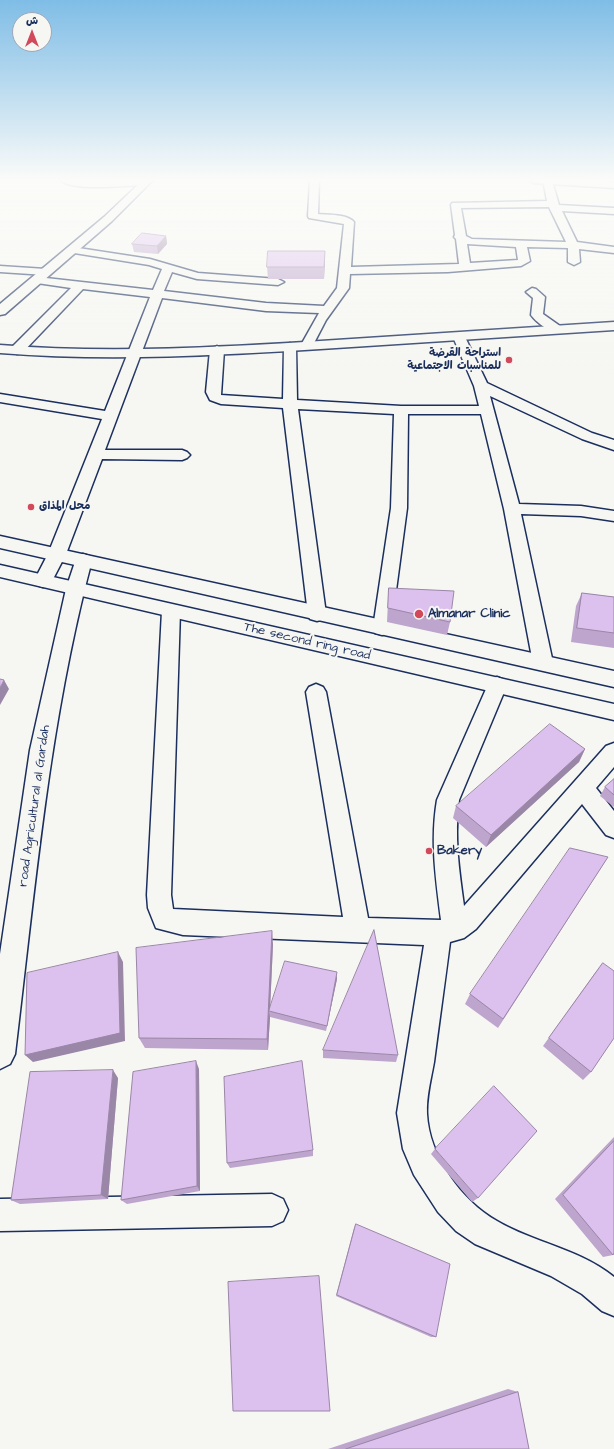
<!DOCTYPE html>
<html>
<head>
<meta charset="utf-8">
<style>
	body { margin:0 }
	#map { position:relative; width:614px; height:1449px; overflow:hidden; background:#f6f6f2; font-family:"Architects Daughter","Playpen Sans Arabic",sans-serif }
	canvas { display:block }
	.north { position:absolute; left:12px; top:12px; width:40px; height:40px; box-sizing:border-box; background:#f6f6f2; border:1px solid #9ea6b7; border-radius:50%; rotate:0deg; font-size:11px; font-weight:700; line-height:16px; text-align:center; color:#1b2f5e }
	.north::after { content:''; display:block; margin:auto; width:14px; height:18px; background:#d1495b; clip-path:polygon(50% 0,100% 100%,50% 72%,0 100%) }
</style>
</head>
<body>
<div id="map">
<canvas width="614" height="1449"></canvas>
<div class="north">ش</div>
</div>
<script>
const c = document.querySelector('canvas').getContext('2d');
c.lineJoin = 'round';
function strokePath(path, color, width, dash) { c.strokeStyle = color; c.lineWidth = width; c.lineCap = dash ? 'butt' : 'round'; c.setLineDash(dash || []); c.stroke(path); }
function fillPath(path, color) { c.fillStyle = color; c.fill(path, 'evenodd'); }
function label(font, color, halo, rows, align = 'center') {
  c.font = font + ' "Architects Daughter","Playpen Sans Arabic",sans-serif'; c.lineWidth = 4; c.setLineDash([]); c.textBaseline = 'middle'; c.strokeStyle = halo; c.fillStyle = color; for (const [text, x, y, turn = 0] of rows) {
    c.save(); c.translate(x, y); c.rotate((+turn || 0) * Math.PI / 180); c.textAlign = isNaN(turn) ? turn : align; if (halo) c.strokeText(text, 0, 0); c.fillText(text, 0, 0); c.restore();
  }
}
const street = new Path2D(`
	M61,180H148L151,182L146,185C129,185 71,192 61,180Z
	M310,180H319L318,214C329,215 347,214 354,222L351,267L459,264L456,239L454,237L455,235L451,205L452,203L547,201L543,180L552,181L559,205L614,208V214L562,211L577,242L614,247V253L579,249L580,262L574,265L568,262V248L527,247L530,261L521,266L448,272L350,274L349,288L326,320L313,345L307,349L301,345L319,313L266,311L162,298L105,450H182L187,452L190,455L187,458L182,460L102,459L66,554L52,581L49,585L43,587L37,585L34,581L48,554L102,419L0,402V394L105,411L150,297L83,289L22,353L17,354L10,350L12,347L71,288L37,283L31,280L37,277L153,290L162,269L149,265L68,252L67,250L68,248L72,247L150,259L198,273L278,279L284,282L278,285L197,279L172,272L164,291L266,303L324,306L337,288L344,224L309,218L308,216ZM549,207L566,242L472,239L466,236L461,208ZM467,244L516,247L518,260L470,263Z
	M0,266L46,269L52,272L46,275L0,272Z
	M532,288L536,289L545,297L543,314L560,326L562,329L560,332C551,334 536,322 531,315L533,298L526,292Z
	M459,333L465,337L487,383L592,433L614,440V450L582,439L490,396L519,504L581,506L614,511V521L581,516L521,514L553,663L550,668L543,670L536,668L533,663L504,509L481,414H408L407,508L391,628L389,633L382,635L375,633L373,628L391,508L394,414L298,409L326,614L324,619L317,621L310,619L308,614L283,408L221,404L210,400L206,392L210,350L217,346L224,350L221,395L283,399L284,347L290,343L296,347L297,400L401,406H479L474,386L453,337Z
	M171,605L178,606L180,611L171,895L173,909L343,917L306,692L309,687L316,684L323,687L326,692L368,918L441,920C436,880 430,841 437,800L490,680L497,677L504,680L507,685L459,800C454,836 459,870 464,906L606,746L614,743V767L596,788L614,811V838L606,835L582,804L476,929L464,938L450,942C445,982 439,1022 434,1062C431,1079 426,1097 427,1114C429,1155 461,1201 497,1221C534,1243 580,1249 614,1277V1316L602,1311L582,1294L551,1276L475,1244L456,1231L438,1212L414,1175L403,1149L397,1113L424,945L183,935L156,928L148,908L147,895L162,611L164,606Z
	M272,1194L283,1199L288,1210L283,1221L272,1226L0,1231V1199Z`);
const secondary = new Path2D(`
	M143,180H153L112,221L5,314L0,315V304L104,217Z
	M614,322V330C521,336 429,342 336,348C224,355 112,362 0,353V345C112,354 224,347 336,340C429,334 521,328 614,322Z
	M83,554L89,556L92,560C49,721 35,889 15,1054L10,1064L0,1069V954L30,750L66,589L77,556Z`);
const primary = new Path2D(`
	M529,180H577L614,182V188L534,183Z
	M0,536L614,671V687L0,548Z
	M0,565L614,704V720L0,577Z`);
const wall = new Path2D(`
	M166,236L167,244L158,254L134,252L132,244Z
	M325,251L324,279H268L267,267Z
	M389,588L450,622L447,635L387,622L388,602Z
	M582,593L614,597V648L571,642L576,606Z
	M585,749L579,762L486,847L453,818L456,806Z
	M614,779V807L600,796L605,787Z
	M608,857L498,1028L465,1004L470,994Z
	M273,944L270,1007L337,979L326,1031L270,1017L268,1050L145,1048L139,1038Z
	M603,963L591,1072L583,1080L543,1046L595,973Z
	M323,1050L398,1055L396,1062L323,1058Z
	M199,1069L200,1191L127,1204L121,1200Z
	M118,1078L108,1199L20,1204L11,1200Z
	M614,1137V1253L613,1255L603,1257L555,1199Z
	M435,1149L478,1198L472,1202L431,1154Z
	M313,1150V1156L230,1168L227,1163Z
	M356,1224L436,1337H431L336,1296L354,1228Z
	M508,1389L518,1392L529,1449H328Z`);
const shadedWall = new Path2D(`
	M166,236L167,244L158,254L157,246Z
	M325,251V263L324,279V267Z
	M4,680L9,689L0,705V688Z
	M585,749L579,762L486,847L491,835Z
	M272,931L273,944L270,1011H269L270,1017L268,1050L267,1039Z
	M118,952L123,962L125,1041L33,1062L25,1055Z
	M337,972V979L326,1031L327,1026Z
	M196,1061L199,1069L200,1191L197,1186Z
	M113,1070L118,1078L108,1199L101,1195Z`);
const building = new Path2D(`
	M142,233L166,236L157,246L132,244Z
	M268,251H325L324,267H267Z
	M389,588L454,591L450,622L388,608Z
	M582,593L614,597V633L577,628Z
	M0,679L4,680L0,688Z
	M550,724L585,749L491,835L456,806Z
	M614,779V795L605,787Z
	M570,848L608,857L503,1019L470,994Z
	M374,930L398,1055L323,1050Z
	M272,931L267,1039L139,1038L136,948Z
	M118,952L120,1033L25,1055L27,973Z
	M285,961L337,972L327,1026L269,1011Z
	M603,963L614,971V1038L591,1072L549,1038Z
	M196,1061L197,1186L121,1200L133,1072Z
	M302,1061L313,1150L227,1163L224,1077Z
	M113,1070L101,1195L11,1200L30,1072Z
	M494,1086L537,1131L478,1198L435,1149Z
	M614,1141V1253L613,1255L563,1195Z
	M356,1224L450,1264L436,1337L337,1295Z
	M319,1276L330,1411H233L228,1282Z
	M518,1392L529,1449H346Z`);
const markers = [
	[509,360,4,"#d1495b"],
	[31,507,4,"#d1495b"],
	[419,614,5,"#d1495b"],
	[429,851,4,"#d1495b"]
];
const farPoinames = [
	["استراحة القرضة",501,354],
	["للمناسبات الاجتماعية",501,367],
	["محل المذاق",39,507,"left"]
];
const poiNames = [
	["Almanar Clinic",428,614],
	["Bakery",437,851]
];
const streetNames = [
	["The second ring road",307,642,13],
	["road Agricultural al Gardah",35,806,-82]
];
strokePath(street, '#1b2f5e', 3);
strokePath(secondary, '#1b2f5e', 3);
strokePath(primary, '#1b2f5e', 3);
fillPath(street, '#f6f6f2');
fillPath(secondary, '#f6f6f2');
fillPath(primary, '#f6f6f2');
fillPath(wall, '#bda5cd');
fillPath(shadedWall, '#9a86a7');
fillPath(building, '#dcc0ee');
strokePath(building, '#9a86a7', 1);
const sky = c.createLinearGradient(0, 0, 0, 383);
sky.addColorStop(0, '#7fbde6');
sky.addColorStop(0.47, '#fbfbf9');
sky.addColorStop(1, '#fbfbf900');
c.fillStyle = sky;
c.fillRect(0, 0, 614, 383);
for (const [x, y, r, color] of markers) { const dot = new Path2D(); dot.arc(x, y, r, 0, 2 * Math.PI); c.fillStyle = color; c.fill(dot); strokePath(dot, '#f6f6f2', 1.5); }
label('bold 11px', '#1b2f5e', '#f6f6f2', farPoinames, 'right');
label('bold 13px', '#1b2f5e', '#f6f6f2', poiNames, 'left');
label('13px', '#1b2f5e', '#f6f6f2', streetNames);
</script>
</body>
</html>
